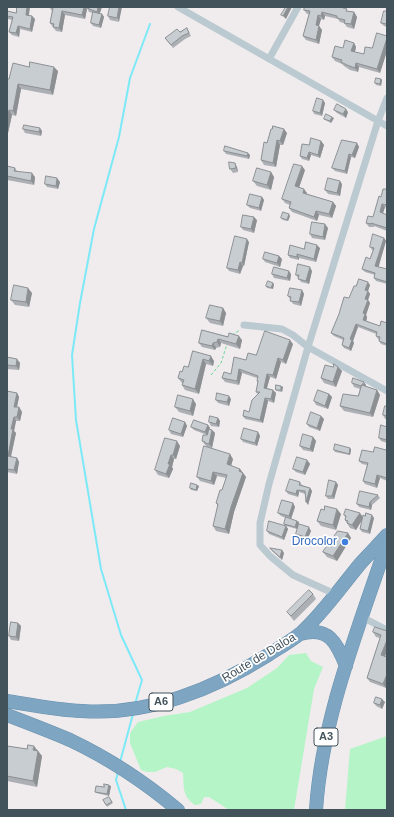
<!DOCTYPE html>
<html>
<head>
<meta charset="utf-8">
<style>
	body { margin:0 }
	#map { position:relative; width:394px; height:817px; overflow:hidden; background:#f0eced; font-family:Helvetica,sans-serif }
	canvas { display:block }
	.frame { position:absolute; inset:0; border:8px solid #43535c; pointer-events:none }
</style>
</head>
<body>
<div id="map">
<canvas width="394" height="817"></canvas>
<div class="frame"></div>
</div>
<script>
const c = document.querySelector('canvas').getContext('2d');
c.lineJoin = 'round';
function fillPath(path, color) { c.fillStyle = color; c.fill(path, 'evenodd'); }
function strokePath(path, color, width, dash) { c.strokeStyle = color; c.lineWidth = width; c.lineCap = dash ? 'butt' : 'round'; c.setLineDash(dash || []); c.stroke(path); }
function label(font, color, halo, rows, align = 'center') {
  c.font = font + ' Helvetica,sans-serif'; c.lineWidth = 3.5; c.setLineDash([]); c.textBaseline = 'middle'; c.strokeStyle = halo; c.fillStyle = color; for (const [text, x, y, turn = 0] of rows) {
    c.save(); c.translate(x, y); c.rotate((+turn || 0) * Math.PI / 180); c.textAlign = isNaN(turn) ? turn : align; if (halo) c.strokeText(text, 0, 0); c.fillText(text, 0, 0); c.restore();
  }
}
const green = new Path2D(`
	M306,653L311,661L323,667L314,689L294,810H229L209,797H204L201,804L195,805C182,796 184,787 183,773L176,769L167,767L155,772H147L141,770L130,743V733L138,722L164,716L190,712L247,688L277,668L289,655Z
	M387,736V810H345L350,749Z`);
const stream = new Path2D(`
	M135,704L142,680L121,635L101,569L76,420L72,355L80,303L94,229L119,137L130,78L150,24
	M120,762L133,714
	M118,772L116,780L126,810`);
const path = new Path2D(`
	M232,335L240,330
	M211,375L221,363L227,344`);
const street = new Path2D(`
	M178,7L387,126
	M269,59L298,7
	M244,325L282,329L293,335L308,347L387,391
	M335,594L293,575L270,556L260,545V523L269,484L308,347L378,121L387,98
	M362,617L387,630`);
const highway = new Path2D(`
	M300,634C329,626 337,643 346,666
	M7,701C32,705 57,710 82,711C147,716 214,689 268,655C279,648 291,641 301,633C323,613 341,587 360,564C369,554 378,545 387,535
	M7,715C28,723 49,731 70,740C108,758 146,783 178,810
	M316,810C322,718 358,630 387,543`);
const wall = new Path2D(`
	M30,7L29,15L32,16L35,19L32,32L20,29L19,37L12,35L9,32L12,20L8,19L7,18V11L16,13Z
	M49,7H85L87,9L85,19L65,15L62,32L56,31L50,23L52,11Z
	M102,7L100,13L102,14L104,17L101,28L93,26L91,23L93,13L89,12L87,8Z
	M110,7L119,22L110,20L108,16Z
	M304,10L349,11L354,12L357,17L354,29L347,27L344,23L340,22L338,19L325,16L324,20L321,19L319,26L322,30L319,44L306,40L303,36L309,14H307Z
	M387,11V27L384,26L381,23Z
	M187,28L191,36L185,39L173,48L165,38Z
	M387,36V51L380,73L359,67L358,72L350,70L344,66L342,64L335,61L332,57L343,48L354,43L356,47L355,52L364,54L372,48Z
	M29,67L58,71L53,95L21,89L16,116L12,115L8,133H7V79H9Z
	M381,79L382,80L381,86L376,85L375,83Z
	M323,100L325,103L322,116L314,114L313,111Z
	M334,110L348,112L346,118L337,113Z
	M334,118L331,123L325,120L324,119Z
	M23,129L42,131L41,136L25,133Z
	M287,133L283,145H280L276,167L264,165L261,160L267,143Z
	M321,141L324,145L320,158L311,155L309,161L302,159L300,156L309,145Z
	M357,143L359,147L355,158L351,157L347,174L335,171L332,168Z
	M224,151L250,155L249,159L226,154Z
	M7,166L15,168L17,171L35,177L34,185L7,180Z
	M237,167L238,172L233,173L230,169Z
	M305,170L299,188L307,193L306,194L333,202L336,206L332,218L319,215L317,221L292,212L289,208L290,205L285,203L282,199Z
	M271,172L274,177L271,190L257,186L253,181Z
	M60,182L58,189L47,187L45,184Z
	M342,184L340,196L328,194L325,190Z
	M387,186V208L385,207L383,213L387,215V231L374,226V227H369L366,223L373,217L381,197L386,189Z
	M262,197L264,200L261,211L250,208L247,205Z
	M290,216L288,221L283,220L281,218Z
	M257,220L254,233L243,230L241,227Z
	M328,228L325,240L312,238L310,234Z
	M384,238L386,241L378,267L387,269V284L376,281L374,278L375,275L365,272L362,269L370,259L373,250H372L370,247Z
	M249,242L244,266H243L240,274L229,271L227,268Z
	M320,248L316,262L299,258V260L290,258L288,255L304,249Z
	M279,256L282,259L280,267L265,262L263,259Z
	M312,271L309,284L301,282L296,275Z
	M272,274H291L290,281L274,278Z
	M274,284L273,289L267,288L266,286Z
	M370,285L368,291L370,294L368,300L370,303L366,315L367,317L366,321L380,326L387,323V346L381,344L379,341V340L378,339L376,336V334L358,327L353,341L354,343L351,351L344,348L342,345L343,340L334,336L331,333L356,286Z
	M302,290L304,294L301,306L293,304L288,296Z
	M32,293L29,307L15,305L11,300Z
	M223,308L226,313L223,326L210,323L206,318Z
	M202,330L242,340L240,349L221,343L220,347L216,348L215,350L202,347L199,343Z
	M293,344L286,364L281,362L276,379L270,377L267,388L273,390L276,393L274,403L268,401L263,423L245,419L243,416L249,412L258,394L256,392L258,383L257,381V378L242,373L239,385L225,382L222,378L231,374L246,360L256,355Z
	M193,351L214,361L213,366L206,364L199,394L185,390L182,385L183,383H182L178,378L182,372L188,367Z
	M7,357L20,363L19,370L7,369Z
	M333,367H338L342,371L336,387L324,383L321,378Z
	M352,383L366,385L365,386L377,390L380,395L373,417L344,411L340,406L358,396L360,389L354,387Z
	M281,386L283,387L282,392L277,391L276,390Z
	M7,391L17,393L19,397L17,407H19L22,412L20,421H16L14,431L16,433L11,457L17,458L19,462L17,474L7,472Z
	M329,394L332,397L328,409L316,405L314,401Z
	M231,399L229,406L218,403L216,400Z
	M196,404L193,416L179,412L175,407Z
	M387,406V419H385L383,415Z
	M321,416L324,419L320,431L309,427L307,424Z
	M218,418L220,421L219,427L211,426L209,422Z
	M185,422L187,426L183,437L171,434L169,430Z
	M208,425L210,428L209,429L212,430L215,433L212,448L207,447L202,441L207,435L194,430L191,427Z
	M387,427V443L381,441L379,438Z
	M258,432L260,436L257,446L243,442L241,439Z
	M313,437L316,441L313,452L303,450L300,446Z
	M180,446L176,459H174L172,467L173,469L169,478L158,475L155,470Z
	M387,447V481L380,478L377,488L365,484L363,481L367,465L362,464L359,461L373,452L386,450Z
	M350,448L351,450L350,455L335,452L334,450Z
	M233,459L231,466L240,469L246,477L234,512L229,534L216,531L213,526L218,506L216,503L222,490L226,478L217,476L214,485L200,481L197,477Z
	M307,460L310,464L305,475L296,472L293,469Z
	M300,482L302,485L310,488L312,491L308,505L305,494L299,492L298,497L288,494L286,491Z
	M336,482L338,485L334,499H328L326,496Z
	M197,485L199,486L197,491L191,490L190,488Z
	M378,495L380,498L372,505L371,510L359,507L357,504Z
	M293,503L295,507L291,519L299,522L297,529L286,526L288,529L284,540L269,534L267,531L285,525L284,524L286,518L281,516L278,513Z
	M360,513L363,517L374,518L370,534L362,532L360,529L362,520L356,530L350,528L345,520V517L344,515Z
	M341,514L336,530L321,526L317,521Z
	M311,531L307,540L298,537L296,534Z
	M348,533L351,538L337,561L327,557L323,552Z
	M270,548L284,553L282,560L272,551Z
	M313,594L316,599L294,621L287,612Z
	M18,623L21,626L19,641L11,640L9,636Z
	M387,631L385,657L386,688L370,682L367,678L380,638L376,637L373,632Z
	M385,702L382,709L376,706L374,703Z
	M7,746L38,751L42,756L37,787L7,781Z
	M111,786L109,796L96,793L95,792L104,787Z
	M109,797L113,803L107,807L106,805Z`);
const shadedWall = new Path2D(`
	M27,7H30L28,18L26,15Z
	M84,7H85L87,9L85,19L82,15Z
	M98,7H102L99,15L97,12Z
	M119,7H122L119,22L117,18Z
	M288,7H292L286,19L283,16Z
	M62,11L65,15L62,32L59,28Z
	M322,12L325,16L324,20L321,16Z
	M354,12L357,17L354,29L351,24Z
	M102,14L104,17L101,28L99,25Z
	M318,15L321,19L318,29L316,25Z
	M32,16L35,19L32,32L30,29Z
	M18,26L20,29L19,37L16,33Z
	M319,26L322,30L319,44L316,40Z
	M387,38V51L380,73L377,69Z
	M354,43L356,47L354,55L351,51Z
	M356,63L359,67L358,72L355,68Z
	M54,67L58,71L53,95L50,90Z
	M381,79L382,80L381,86L380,84Z
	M18,84L21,89L16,116L13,111Z
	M323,100L325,103L322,116L320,113Z
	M346,109L348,112L346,118L343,114Z
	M9,110L12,115L8,133L7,131V119Z
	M332,117L334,118L331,123L330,121Z
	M40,128L42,131L41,136L39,132Z
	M284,129L287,133L283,145L280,141Z
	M277,140L280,145L276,167L273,163Z
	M321,141L324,145L320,158L318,155Z
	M357,143L359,147L355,158L352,155Z
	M309,152L311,155L309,161L307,158Z
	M248,153L250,155L249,159L247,156Z
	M349,154L351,157L347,174L345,171Z
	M235,163L237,167L238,172L236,168Z
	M302,166L305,170L298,190L295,186Z
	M271,172L274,177L271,190L267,185Z
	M32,173L35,177L34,185L31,181Z
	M57,178L60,182L58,189L56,186Z
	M340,181L342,184L340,196L337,193Z
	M304,189L307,193L305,197L303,193Z
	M262,197L264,200L261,211L259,208Z
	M333,202L336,206L332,218L329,214Z
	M382,204L385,207L382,216L380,212Z
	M316,211L319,215L317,221L314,217Z
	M289,214L290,216L288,221L287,220Z
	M254,217L257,220L254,233L251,229Z
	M325,224L328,228L325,240L323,237Z
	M384,238L386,241L378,269L375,266Z
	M247,239L249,242L244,266L242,263Z
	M317,245L320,248L316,262L314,259Z
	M297,254L299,258V260L297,257Z
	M279,256L282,259L280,267L277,263Z
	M240,262L243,266L240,274L238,270Z
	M310,267L312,271L309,284L306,281Z
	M289,271L291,274L290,281L287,278Z
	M368,282L370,285L368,291L370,294L368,300L370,303L366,315L367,317L366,323L363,320V313L365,299V290Z
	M273,283L274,284L273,289L271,288Z
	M28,288L32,293L29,307L26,302Z
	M302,290L304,294L301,306L299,302Z
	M223,308L226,313L223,326L220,321Z
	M356,324L358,327L353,341L354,343L351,351L349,348L350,339Z
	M239,336L242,340L240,349L236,344Z
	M218,339L221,343L220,347L217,342Z
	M290,340L293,344L286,364L283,360Z
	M213,343L216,348L215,350L212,346Z
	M211,356L214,361L213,366L209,361Z
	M278,358L281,362L276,379L273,375Z
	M17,359L20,363L19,370L16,366Z
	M203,359L206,364L199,394L195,389Z
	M338,367L342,371L336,387L333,382Z
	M239,369L242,373L239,385L237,381Z
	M267,374L270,377L266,391L264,388Z
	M364,382L366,385L364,390L362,387Z
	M281,386L283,387L282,392L281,390Z
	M273,390L276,393L274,403L271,399Z
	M377,390L380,395L373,417L370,413Z
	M17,393L19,397L16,411L14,407Z
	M329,394L332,397L328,409L325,406Z
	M229,396L231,399L229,406L227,402Z
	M265,398L268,401L263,423L260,420Z
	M193,399L196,404L193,416L190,411Z
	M19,407L22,412L20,421L17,417Z
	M321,416L324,419L320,431L317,428Z
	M14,417L16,421L14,431L16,433L10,460L8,456L11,429Z
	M218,418L220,421L219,427L216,424Z
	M185,422L187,426L183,437L181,434Z
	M208,425L210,428L207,435L205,432Z
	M212,430L215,433L212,448L209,444Z
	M258,432L260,436L257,446L255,443Z
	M313,437L316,441L313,452L310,449Z
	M177,441L180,446L176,459L173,455Z
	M350,448L351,450L350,455L349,454Z
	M230,454L233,459L230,469L227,464Z
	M171,455L174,459L172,467L173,469L169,478L166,474L168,464Z
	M17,458L19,462L17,474L14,470Z
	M307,460L310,464L305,475L303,472Z
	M240,469L246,477L234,512L229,534L225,529Z
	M213,472L217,476L214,485L211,481Z
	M377,475L380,478L377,488L375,484Z
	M336,482L338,485L334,499L332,496Z
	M197,485L199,486L197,491L196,490Z
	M310,488L312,491L308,505L306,502Z
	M297,490L299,492L298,497L296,494Z
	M370,502L372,505L371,510L369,507Z
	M293,503L295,507L291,519L289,516Z
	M337,509L341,514L336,530L333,525Z
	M360,513L363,518L356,530L352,525Z
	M372,515L374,518L370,534L368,531Z
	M297,521L299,522L297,529L295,527Z
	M286,526L288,529L284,540L282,537Z
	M309,527L311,531L307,540L305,537Z
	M348,533L351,538L337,561L333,556Z
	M282,550L284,553L282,560L280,557Z
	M18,623L21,626L19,641L16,637Z
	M387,640V652L384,659L381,655Z
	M387,674V686L386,688L383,684Z
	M382,699L385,702L382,709L380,705Z
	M34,746L42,756L37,787L33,781V750Z
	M109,785L111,786L109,796L107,794Z`);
const building = new Path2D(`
	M17,7H27L26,15L32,16L30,29L18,26L16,33L9,32L13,17L7,16V11L16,13Z
	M49,7H84L82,15L62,11L59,28L53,27L54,24L50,23L53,8Z
	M87,7H98L97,12L87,8Z
	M110,7H119L117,18L108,16Z
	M286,7H288L283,16L281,15Z
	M305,7H340L347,9L346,11L354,12L351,24L344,23L345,20L337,18V16L322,12L321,16L318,15L316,25L319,26L316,40L303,36L310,11L304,10Z
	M384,11H387V24L381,23Z
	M93,12L102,14L99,25L91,23Z
	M187,28L189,33L182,36L171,45L165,38L177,29L180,32Z
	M377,33L387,36V38L377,69L356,63L355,68L347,65L341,62L342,60L332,57L335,46L343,48L345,40L354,43L351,51L364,54L365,47L372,48Z
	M30,62L54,67L50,90L18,84L13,111L9,110L7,119V79H9L13,63L29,67Z
	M376,78L381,79L380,84L375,83Z
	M317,98L323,100L320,113L313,111Z
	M337,104L346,109L343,114L334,110Z
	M326,114L332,117L330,121L324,119Z
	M24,125L40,128L39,132L23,129Z
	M273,126L284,129L280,141L277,140L273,163L261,160L264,142L267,143L271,129H272Z
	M311,138L321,141L318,155L309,152L307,158L300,156L302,144L309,145Z
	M342,140L357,143L352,155L349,154L345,171L332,168Z
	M225,146L248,153L247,156L224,151Z
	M229,162L235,163L236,168L230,169Z
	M294,164L302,166L295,186L304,189L303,193L333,202L329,214L316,211L314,217L289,208L291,202L282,199Z
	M7,166L15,168L14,171L32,173L31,181L7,176Z
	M257,168L271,172L267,185L253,181Z
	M46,176L57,178L56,186L45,184Z
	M328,178L340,181L337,193L325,190Z
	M387,186V205L382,204L380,212L387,215V228L371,223V224L366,223L368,216L373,217L379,196L381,197L383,189H386Z
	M250,194L262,197L259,208L247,205Z
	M283,212L289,214L287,220L281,218Z
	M243,215L254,217L251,229L241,227Z
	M312,222L325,224L323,237L310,234Z
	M373,234L384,238L375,266L387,269V282L374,278L375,273L362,269L366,257L370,259L374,248L370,247Z
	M235,236L247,239L242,263L240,262L238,270L227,268Z
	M306,242L317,245L314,259L297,254V257L288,255L290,245L304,249Z
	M265,252L279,256L277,263L263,259Z
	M298,264L310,267L306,281L298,279L299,275H296Z
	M274,267L289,271L287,278L272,274Z
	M359,279L368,282L365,290L368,291L365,299L368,300L363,313L365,314L363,320L380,326L381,321L387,323V344L379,341L380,337L376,336L377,332L356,324L350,339L352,340L349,348L342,345L344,338L331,333L339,314L344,297L349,298L354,286H356Z
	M268,281L273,283L271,288L266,286Z
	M14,285L28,288L26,302L11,300Z
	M290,288L302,290L299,302L290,301L291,297L288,296Z
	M210,305L223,308L220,321L206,318Z
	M202,330L228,337L229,333L239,336L236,344L218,339L217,342L213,343L212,346L199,343Z
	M265,331L290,340L283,360L278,358L273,375L267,374L264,388L273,390L271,399L265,398L260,420L243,416L244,410L249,412L252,400L260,392H256L258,381H257L258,376L239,369L237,381L222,378L224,372L231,374L234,357L246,360L248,353L256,355Z
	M193,351L211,356L209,361L203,359L195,389L182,385L184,380L178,378L180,371L182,372L184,366L188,367Z
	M7,357L17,359L16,366L7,365Z
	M334,364L338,367L333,382L321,378L325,365L333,367Z
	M353,378L364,382L361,386L352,383Z
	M276,385L281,386V390H276Z
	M362,385L377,390L370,413L340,406L343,394L358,396Z
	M318,390L329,394L325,406L314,401Z
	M7,391L17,393L14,407H19L17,417H14L11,429H13L8,456L17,458L14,470L7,469Z
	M217,393L229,396L227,402L216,400Z
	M178,395L193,399L190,411L175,407Z
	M385,406H387V416L383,415Z
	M311,412L321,416L317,428L307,424Z
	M210,416L218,418L216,424L209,422Z
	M173,418L185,422L181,434L169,430Z
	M194,420L208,425L205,432L191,427Z
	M381,425L387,427V440L379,438Z
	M244,428L258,432L255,443L241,439Z
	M209,429L212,430L209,444L205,443V442L202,441L203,435H207Z
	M303,434L313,437L310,449L300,446Z
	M165,438L177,441L173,455H171L168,464H170L166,474L155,470Z
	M335,444L350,448L349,454L334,450Z
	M204,446L230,454L227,464L240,469L239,471L243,473L231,507L225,529L213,526L218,504L216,503L220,490H222L227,475L213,472L211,481L197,477Z
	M375,447L386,450L387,447V478L377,475L375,484L363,481L368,463L359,461L362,450L373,452Z
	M297,457L307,460L303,472L293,469Z
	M290,479L300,482L299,485L310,488L306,502L305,491L297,490L296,494L286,491Z
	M329,480L336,482L332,496H326Z
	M191,483L197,485L196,490L190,488Z
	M360,491L378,495L370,502L369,507L357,504Z
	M282,500L293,503L289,516L278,513Z
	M325,506L337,509L333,525L317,521L321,509L324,510Z
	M346,509L360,513L352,525L347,523L348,521L345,520L346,516L344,515Z
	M366,513L372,515L368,531L360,529L363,515L365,516Z
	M286,517L297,521L295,527L284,524Z
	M269,521L286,526L282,537L267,531Z
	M299,524L309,527L305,537L296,534Z
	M338,531L348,533L333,556L323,552Z
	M270,548L282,550L280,557Z
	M309,590L313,594L291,616L287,612Z
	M11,622L18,623L16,637L9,636Z
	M375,627L387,631V640L381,655L387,657V674L383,684L367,678L381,635L373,632Z
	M376,697L382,699L380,705L374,703Z
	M28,745L34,746L33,750L38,751L33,781L7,776V746L27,749Z
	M104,784L109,785L107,794L95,792L96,786L104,787Z
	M109,797L112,802L106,805L103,800Z`);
const markers = [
	[345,542,4,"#3f7fe0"]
];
const shields = [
	[161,702,24],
	[326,737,24]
];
const shieldNames = [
	["A6",161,702],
	["A3",326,737]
];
const shopNames = [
	["Drocolor",337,542]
];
const streetNames = [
	["Route de Daloa",259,658,-31]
];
fillPath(green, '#b4f4c7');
strokePath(stream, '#7ce9f7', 2);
strokePath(highway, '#6991ae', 14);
strokePath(path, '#68d695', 1, [3, 2]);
strokePath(street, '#bbc9d1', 7);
strokePath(highway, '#7ea6c3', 13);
fillPath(wall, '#acb0b5');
fillPath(shadedWall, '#8c9093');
fillPath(building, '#c8cdd2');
strokePath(building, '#8c9093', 1);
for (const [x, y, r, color] of markers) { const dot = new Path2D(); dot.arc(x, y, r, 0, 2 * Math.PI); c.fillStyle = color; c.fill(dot); strokePath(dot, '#fff', 1.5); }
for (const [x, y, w] of shields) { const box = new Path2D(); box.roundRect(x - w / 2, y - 9, w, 18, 3); c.fillStyle = '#fff'; c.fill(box); strokePath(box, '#43535c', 1); }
label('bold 11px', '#43535c', null, shieldNames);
label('12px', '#366cbe', '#fff', shopNames, 'right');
label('12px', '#43535c', '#fff', streetNames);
</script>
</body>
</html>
